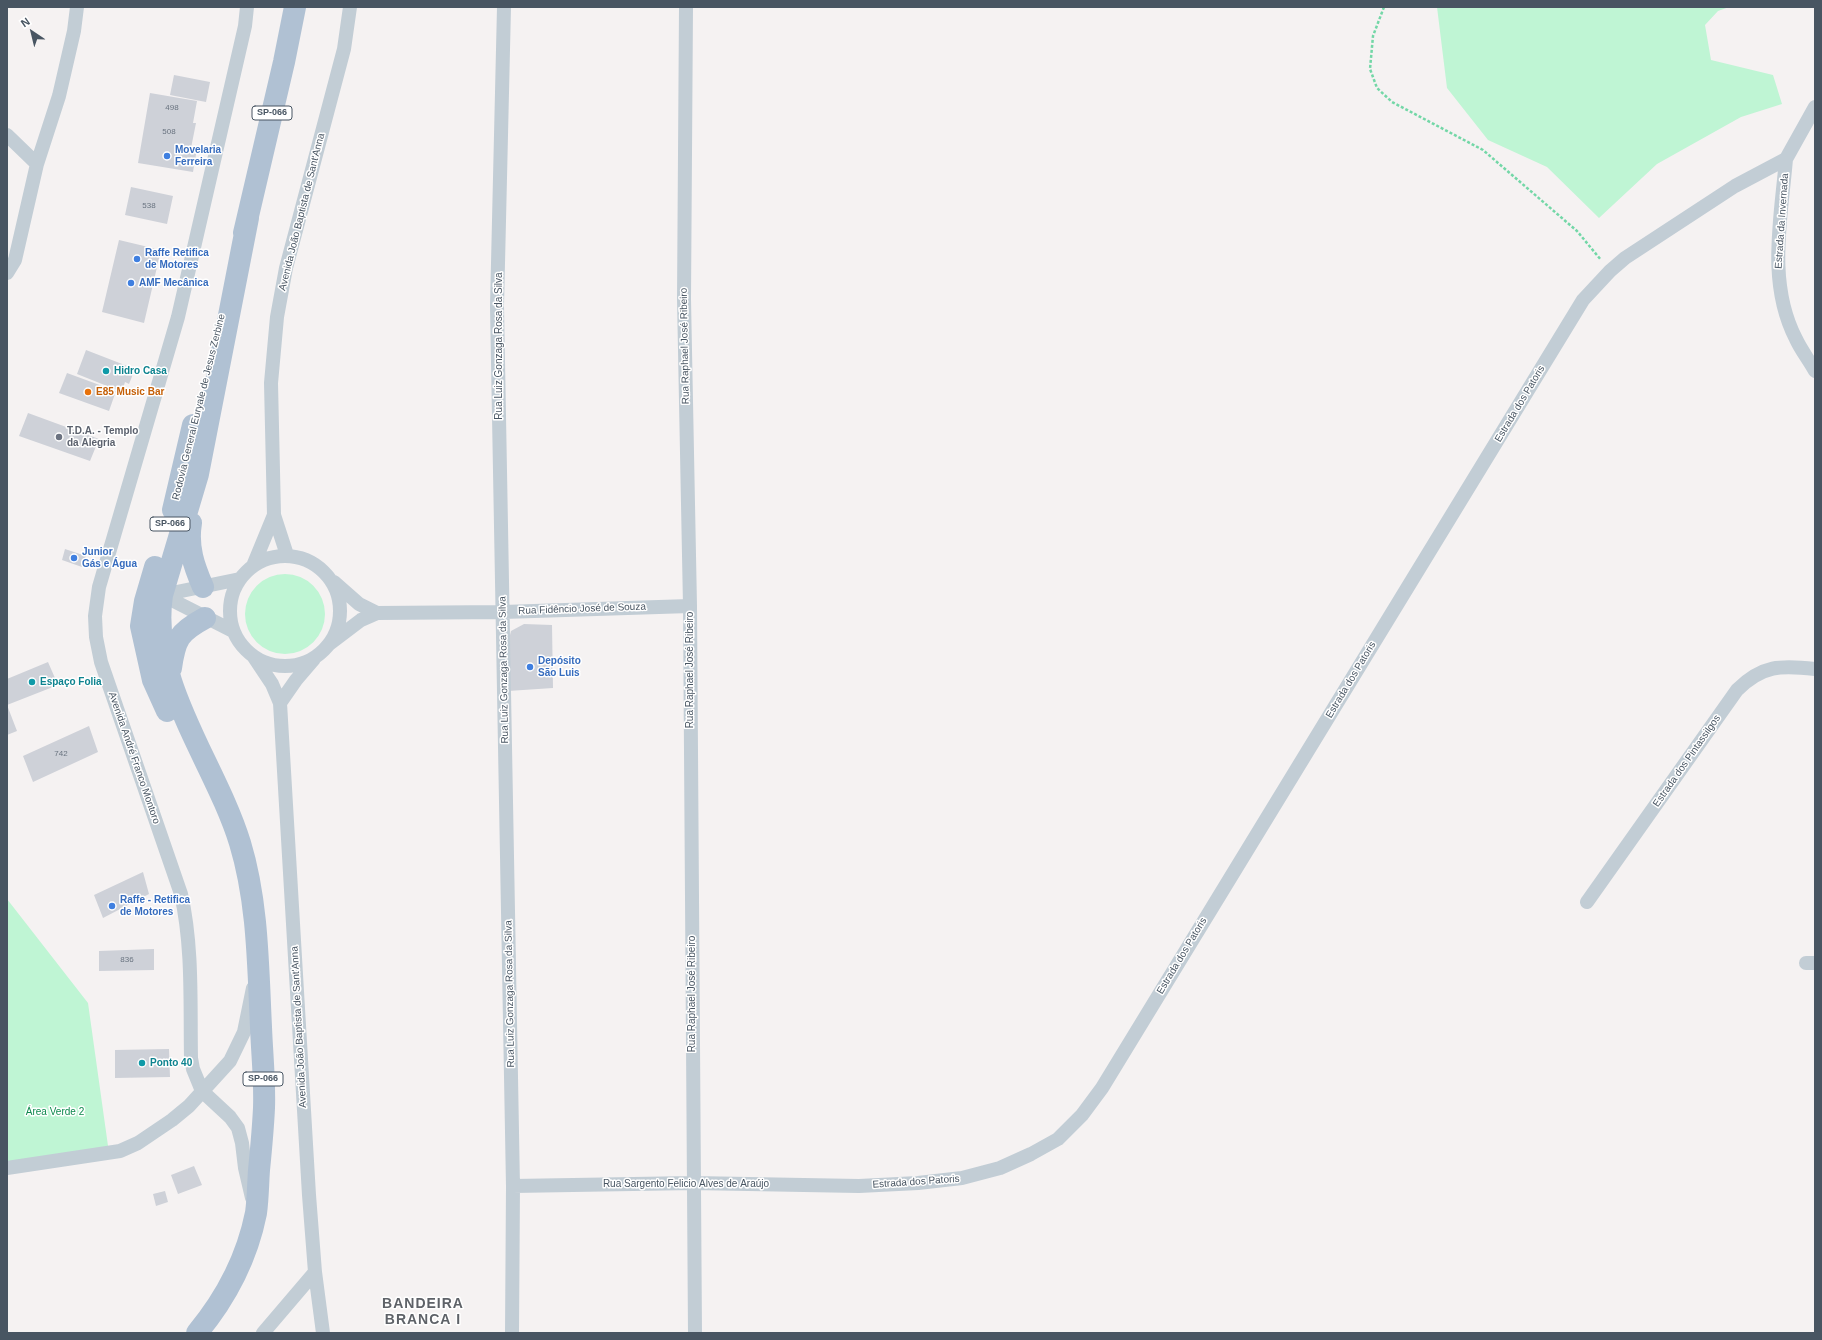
<!DOCTYPE html>
<html>
<head>
<meta charset="utf-8">
<style>
	body { margin:0 }
	#map { position:relative; width:1822px; height:1340px; overflow:hidden; background:#f5f2f2; font-family:Helvetica,sans-serif }
	canvas { display:block }
	.frame { position:absolute; inset:0; border:8px solid #485562; pointer-events:none }
	.north { position:absolute; left:12px; top:12px; width:40px; height:40px; -webkit-text-stroke:3px #fff; paint-order:stroke; rotate:325deg; font-size:11px; font-weight:700; line-height:16px; text-align:center; color:#485562 }
	.north::after { content:''; display:block; margin:auto; width:14px; height:18px; background:#485562; clip-path:polygon(50% 0,100% 100%,50% 72%,0 100%) }
</style>
</head>
<body>
<div id="map">
<canvas width="1822" height="1340"></canvas>
<div class="frame"></div>
<div class="north">N</div>
</div>
<script>
const c = document.querySelector('canvas').getContext('2d');
c.lineJoin = 'round';
function fillPath(path, color) { c.fillStyle = color; c.fill(path, 'evenodd'); }
function strokePath(path, color, width, dash) { c.strokeStyle = color; c.lineWidth = width; c.lineCap = dash ? 'butt' : 'round'; c.setLineDash(dash || []); c.stroke(path); }
function label(font, color, halo, rows, align = 'center') {
  c.font = font + ' Helvetica,sans-serif'; c.lineWidth = 3; c.setLineDash([]); c.textBaseline = 'middle'; c.strokeStyle = halo; c.fillStyle = color; for (const [text, x, y, turn = 0] of rows) {
    c.save(); c.translate(x, y); c.rotate((+turn || 0) * Math.PI / 180); c.textAlign = isNaN(turn) ? turn : align; if (halo) c.strokeText(text, 0, 0); c.fillText(text, 0, 0); c.restore();
  }
}
const green = new Path2D(`
	M1437,7H1729L1718,11L1705,25L1711,60L1773,75L1782,104L1741,117L1657,164L1599,218L1547,167L1488,140L1447,88Z
	M245 614a40 40 0 1 1 80 0a40 40 0 1 1-80 0Z
	M7,899L88,1003L109,1153L7,1168Z`);
const building = new Path2D(`
	M174,75L210,82L206,102L170,95Z
	M150,93L197,101L193,123H196L191,148L197,149L193,172L138,163Z
	M131,187L173,196L167,224L125,215Z
	M119,240L161,250L144,323L102,312Z
	M86,350L135,369L129,384L125,382L122,392L77,374Z
	M67,373L116,391L109,411L59,393Z
	M28,413L99,439L90,461L19,436Z
	M65,549L86,556L82,567L62,560Z
	M524,624L552,625L553,688L508,691L507,647L511,631Z
	M48,662L58,685L7,705V679Z
	M7,705L17,731L7,735Z
	M89,726L98,752L33,782L23,756Z
	M143,872L149,894L103,918L94,895Z
	M154,949V970L99,971V951Z
	M169,1049L170,1077L115,1078V1050Z
	M194,1166L202,1185L178,1194L171,1175Z
	M165,1191L168,1202L156,1206L153,1194Z`);
const path = new Path2D(`
	M1384,7L1373,36L1370,69L1377,88L1392,102L1483,150L1577,231L1601,260`);
const street = new Path2D(`
	M247,7L245,26L178,317L99,587L95,616L96,637L101,662L181,894C193,947 190,1004 191,1058L193,1069L202,1091L230,1117L238,1128L242,1143L245,1168L252,1198
	M504,7L497,306L513,1186L512,1333
	M686,7L684,299L690,606L695,1333
	M7,135L37,164
	M1786,159C1781,219 1767,283 1796,339C1801,350 1809,360 1815,371
	M7,273L15,260L37,164L59,96L74,31L77,7
	M287,555L274,515L271,383L277,317L286,268L344,49L350,7
	M230 611a55 55 0 1 1 110 0a55 55 0 1 1-110 0Z
	M253,566L274,515
	M334,582L359,604L377,613
	M162,595L233,631
	M162,595L240,579
	M328,645L361,620L377,613L503,612L690,606
	M254,657L272,684L280,703L309,1195L315,1272L323,1333
	M280,703L296,680L314,659
	M1587,902L1737,690C1762,665 1781,665 1815,669
	M1806,963H1815
	M7,1168L120,1151L138,1143L172,1120L189,1106L230,1061L244,1032L253,988
	M513,1186L693,1183L859,1186L918,1183L962,1178L1000,1168L1031,1154L1058,1139L1082,1115L1102,1088L1583,300L1610,271L1625,258L1735,186L1786,159L1815,107
	M263,1333L315,1272`);
const primary = new Path2D(`
	M244,233L284,62L295,7
	M173,510L193,425
	M191,523C187,547 194,566 203,587
	M155,567L145,601L141,626L153,680L167,711
	M171,668C175,639 179,632 205,618
	M197,1333C226,1298 247,1258 256,1213C258,1199 258,1184 259,1170C261,1150 263,1129 264,1108C265,1081 262,1054 261,1027C258,966 258,902 240,843C215,762 149,683 162,595L198,474L248,218`);
const markers = [
	[167,156,4,"#3f7fe0"],
	[137,259,4,"#3f7fe0"],
	[131,283,4,"#3f7fe0"],
	[106,371,4,"#0f9aa8"],
	[88,392,4,"#e8710a"],
	[59,437,4,"#6b7280"],
	[74,558,4,"#3f7fe0"],
	[530,667,4,"#3f7fe0"],
	[32,682,4,"#0f9aa8"],
	[112,906,4,"#3f7fe0"],
	[142,1063,4,"#0f9aa8"]
];
const numberNames = [
	["498",172,108],
	["508",169,132],
	["538",149,206],
	["742",61,754],
	["836",127,960]
];
const shields = [
	[272,113,40],
	[170,524,40],
	[263,1079,40]
];
const shieldNames = [
	["SP-066",272,113],
	["SP-066",170,524],
	["SP-066",263,1079]
];
const shopNames = [
	["Movelaria",175,150],
	["Ferreira",175,162],
	["Raffe Retifica",145,253],
	["de Motores",145,265],
	["AMF Mecânica",139,283],
	["Junior",82,552],
	["Gás e Água",82,564],
	["Depósito",538,661],
	["São Luis",538,673],
	["Raffe - Retifica",120,900],
	["de Motores",120,912]
];
const streetNames = [
	["Avenida João Baptista de Sant'Anna",302,212,-76],
	["Estrada da Invernada",1782,221,-86],
	["Rua Luiz Gonzaga Rosa da Silva",499,346,-90],
	["Rua Raphael José Ribeiro",685,346,-91],
	["Estrada dos Patoris",1520,404,-59],
	["Rodovia General Euryale de Jesus Zerbine",199,407,-76],
	["Rua Fidêncio José de Souza",582,609,-2],
	["Rua Luiz Gonzaga Rosa da Silva",504,670,-91],
	["Rua Raphael José Ribeiro",690,670,-90],
	["Estrada dos Patoris",1351,680,-59],
	["Avenida André Franco Montoro",134,758,71],
	["Estrada dos Pintassilgos",1687,761,-55],
	["Estrada dos Patoris",1182,956,-59],
	["Rua Luiz Gonzaga Rosa da Silva",510,994,-91],
	["Rua Raphael José Ribeiro",692,994,-90],
	["Avenida João Baptista de Sant'Anna",299,1027,-93],
	["Estrada dos Patoris",916,1182,-4],
	["Rua Sargento Felicio Alves de Araújo",686,1184]
];
const cultureNames = [
	["Hidro Casa",114,371],
	["Espaço Folia",40,682],
	["Ponto 40",150,1063]
];
const foodNames = [
	["E85 Music Bar",96,392]
];
const worshipNames = [
	["T.D.A. - Templo",67,431],
	["da Alegria",67,443]
];
const parkNames = [
	["Área Verde 2",55,1112]
];
const districtNames = [
	["BANDEIRA",423,1304],
	["BRANCA I",423,1320]
];
fillPath(green, '#bff5d4');
fillPath(building, '#ced1d8');
strokePath(path, '#73d7a7', 2.5, [3, 2]);
strokePath(street, '#c2cdd5', 14);
strokePath(primary, '#b0c1d3', 22);
for (const [x, y, r, color] of markers) { const dot = new Path2D(); dot.arc(x, y, r, 0, 2 * Math.PI); c.fillStyle = color; c.fill(dot); strokePath(dot, '#fff', 1.5); }
label('8px', '#6a7480', null, numberNames);
for (const [x, y, w] of shields) { const box = new Path2D(); box.roundRect(x - w / 2, y - 7, w, 14, 3); c.fillStyle = '#fff'; c.fill(box); strokePath(box, '#485562', 1); }
label('bold 9px', '#485562', null, shieldNames);
label('bold 10px', '#366cbe', '#fff', shopNames, 'left');
label('10px', '#485562', '#fff', streetNames);
label('bold 10px', '#0d838f', '#fff', cultureNames, 'left');
label('bold 10px', '#c56008', '#fff', foodNames, 'left');
label('bold 10px', '#5b616d', '#fff', worshipNames, 'left');
label('10px', '#0e884d', '#fff', parkNames);
c.letterSpacing = '1px';
label('bold 14px', '#5e6268', '#fff', districtNames);
c.letterSpacing = '0px';
</script>
</body>
</html>
